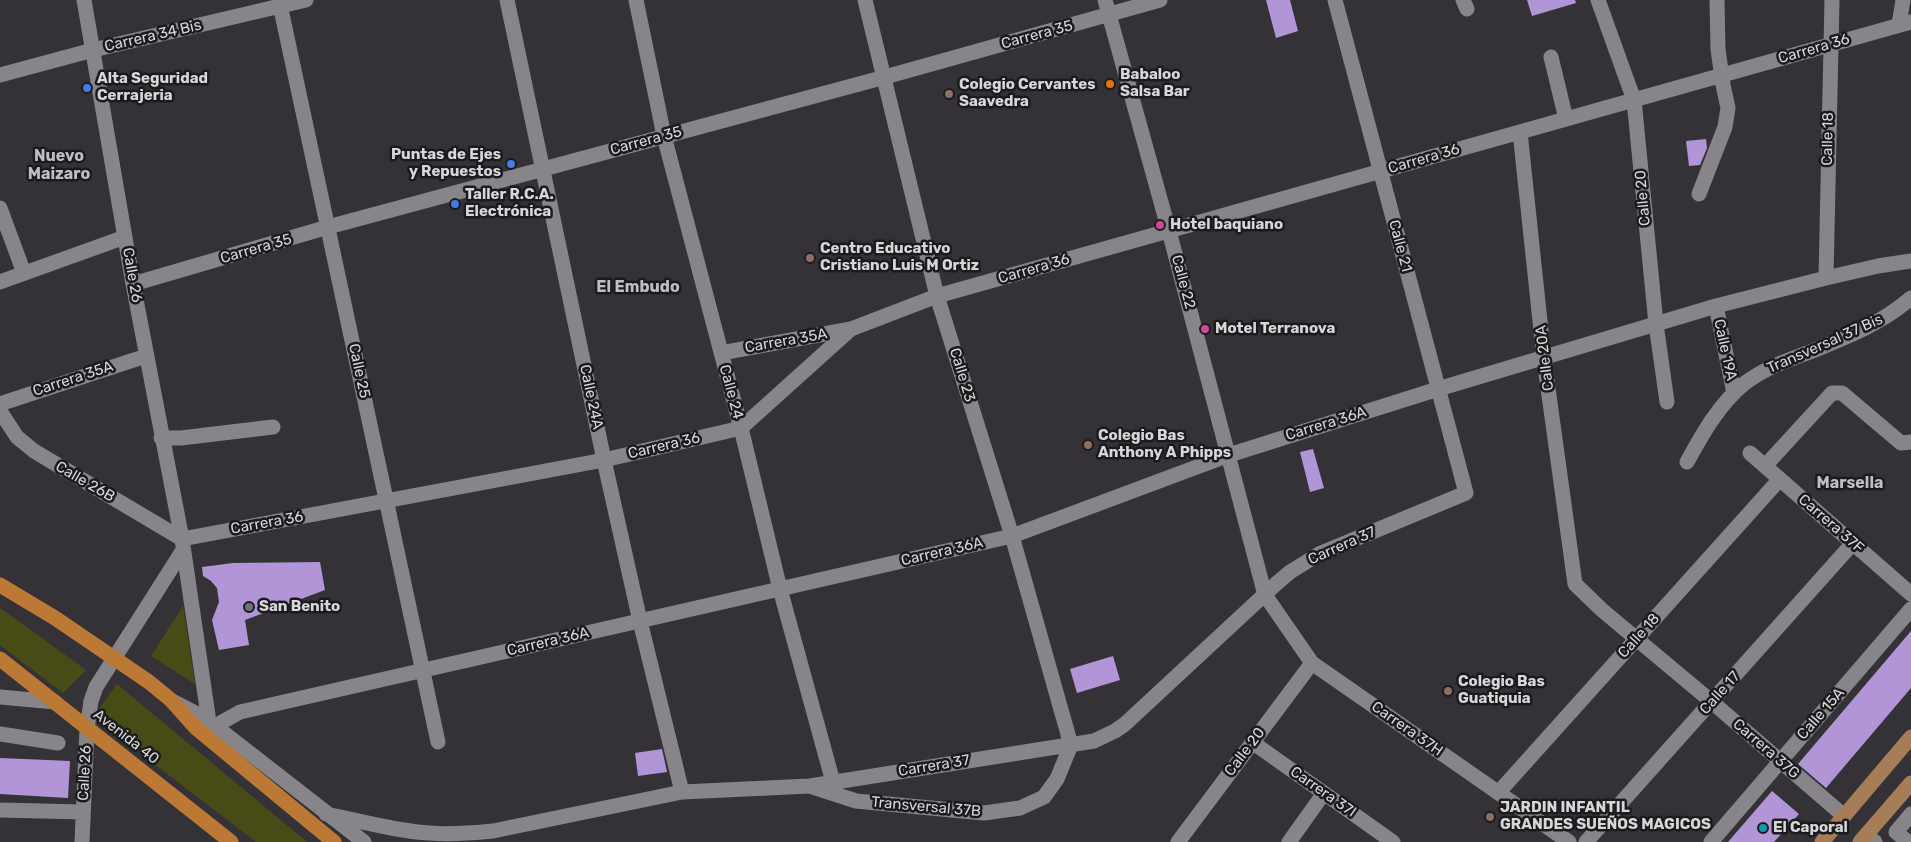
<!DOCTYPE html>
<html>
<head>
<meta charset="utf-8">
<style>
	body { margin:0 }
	canvas { display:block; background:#343237 }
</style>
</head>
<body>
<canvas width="1911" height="842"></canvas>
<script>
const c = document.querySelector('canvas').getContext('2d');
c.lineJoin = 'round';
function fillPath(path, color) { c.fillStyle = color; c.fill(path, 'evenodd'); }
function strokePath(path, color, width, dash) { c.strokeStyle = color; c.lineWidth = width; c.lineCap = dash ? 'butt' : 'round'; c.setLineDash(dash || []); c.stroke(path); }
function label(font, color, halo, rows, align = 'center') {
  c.font = font + ' Rubik,sans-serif'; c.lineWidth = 5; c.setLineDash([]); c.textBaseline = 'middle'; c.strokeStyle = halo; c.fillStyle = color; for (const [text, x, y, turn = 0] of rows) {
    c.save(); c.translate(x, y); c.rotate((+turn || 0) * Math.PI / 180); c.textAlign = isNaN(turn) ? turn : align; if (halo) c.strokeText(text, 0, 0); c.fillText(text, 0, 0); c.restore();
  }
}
const green = new Path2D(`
	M183,606L195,684L151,656Z
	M0,608L86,670L63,693L0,645Z
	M117,684L307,842H256L93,717Z`);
const building = new Path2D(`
	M1266,0H1290L1298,31L1276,38Z
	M1527,0H1575L1576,3L1532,16Z
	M1706,139L1707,148L1700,165L1689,166L1686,141Z
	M1313,449L1324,488L1310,492L1300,452Z
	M320,562L325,590L245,620L249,645L219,650L212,620L219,602L217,588L211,581L203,576L202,567L233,563Z
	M1911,631V688L1826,788L1798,764Z
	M1113,656L1120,680L1077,693L1070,669Z
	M662,749L667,772L638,776L635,753Z
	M0,758L70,761L68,798L0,794Z
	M1772,791L1799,814L1774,842H1728Z`);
const minor = new Path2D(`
	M84,0L133,284L182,539L209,722
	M279,0L438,742
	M507,0L604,460L640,621L682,792
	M636,0L664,136L741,428L780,589L833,782
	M1105,0L1169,231L1265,595L1312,663L1569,842
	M1463,0L1467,9
	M1598,0L1634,100L1656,324L1667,402
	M1899,25L1903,0
	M1551,57L1566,119
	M0,75L93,50L306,0
	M1520,132L1544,359L1575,584L1602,610L1712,702L1844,816
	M1699,194L1725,127L1728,108L1723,85L1718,49L1717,0
	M0,208L24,273
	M1826,278L1832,0
	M0,282L125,237
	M133,284L328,227L885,77L1160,0
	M1716,306L1734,393
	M721,353L851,329
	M0,404L146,356
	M0,411L17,437L34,451L182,539
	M161,438H181L273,427
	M1750,453L1911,594
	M1687,462C1703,433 1719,404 1745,383C1765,368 1788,360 1810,352C1847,337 1881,324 1911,298
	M1765,466L1832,393H1842L1901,443L1911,442
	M182,539L604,460L741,428L851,329L937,296L1911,22
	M0,697L55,702
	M174,702L203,717L215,726L364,842
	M215,726L240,712L1012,536L1229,455L1438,389L1716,306L1826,278L1878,266L1911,261
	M0,734L58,743
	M1252,742L1393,842
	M813,787L856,801L984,813L1020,808L1044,797L1057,779L1071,745L1012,536L937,296L865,0
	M1498,793L1780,479
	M0,810L83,812
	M326,814C361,821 395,831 430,833C451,835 472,833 493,831L682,792L810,786L1094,741L1115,731L1125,724L1277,583L1290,572L1319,554L1466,493L1335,0
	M1866,835L1875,842
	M82,842L87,729L91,701L96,687L183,550
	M1178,842L1312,663
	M1289,842L1324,793
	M1586,842L1853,543
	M1711,842L1911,609
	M1908,842L1896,832L1911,814`);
const major = new Path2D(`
	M1822,842L1911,737
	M1860,842L1911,783`);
const highway = new Path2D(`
	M0,585L55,618L149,682L171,700L196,728L334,842
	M0,659L231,842`);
const markers = [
	[1110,84,5,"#e8710a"],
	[87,88,5,"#3f7fe0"],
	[949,94,5,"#8d6e63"],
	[511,164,5,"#3f7fe0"],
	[455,204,5,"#3f7fe0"],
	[1160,225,5,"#d1479c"],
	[810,258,5,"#8d6e63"],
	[1205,329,5,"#d1479c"],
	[1088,445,5,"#8d6e63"],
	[249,607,5,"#6b7280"],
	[1448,691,5,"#8d6e63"],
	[1490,817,5,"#8d6e63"],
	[1763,828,5,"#0f9aa8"]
];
const streetNames = [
	["Carrera 35",1037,35,-15],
	["Carrera 34 Bis",153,36,-13],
	["Carrera 36",1814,49,-16],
	["Calle 18",1828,139,-89],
	["Carrera 35",646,141,-15],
	["Carrera 36",1424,159,-16],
	["Calle 20",1643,198,-95],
	["Calle 21",1400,246,75],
	["Carrera 35",256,249,-16],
	["Carrera 36",1034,269,-16],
	["Calle 26",132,275,80],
	["Calle 22",1183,282,75],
	["Carrera 35A",786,341,-10],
	["Transversal 37 Bis",1825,344,-24],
	["Calle 19A",1725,350,78],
	["Calle 20A",1545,358,-97],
	["Calle 25",359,371,78],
	["Calle 23",962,375,73],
	["Carrera 35A",73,379,-18],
	["Calle 24",731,392,75],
	["Calle 24A",591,397,78],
	["Carrera 36A",1326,424,-17],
	["Carrera 36",664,446,-13],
	["Calle 26B",85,482,30],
	["Carrera 36",267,523,-10],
	["Carrera 37F",1831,524,41],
	["Carrera 37",1342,546,-24],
	["Carrera 36A",942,552,-13],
	["Calle 18",1639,636,-48],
	["Carrera 36A",548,642,-13],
	["Calle 17",1720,693,-48],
	["Calle 15A",1821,714,-49],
	["Carrera 37H",1407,729,35],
	["Avenida 40",126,737,38],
	["Carrera 37G",1766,749,41],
	["Calle 20",1245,752,-53],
	["Carrera 37",934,766,-9],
	["Calle 26",85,773,-87],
	["Carrera 37I",1323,792,35],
	["Transversal 37B",926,807,5]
];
const poiNames = [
	["Babaloo",1120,75],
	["Salsa Bar",1120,92],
	["Alta Seguridad",97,79],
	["Cerrajeria",97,96],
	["Colegio Cervantes",959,85],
	["Saavedra",959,102],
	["Puntas de Ejes",501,155,"right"],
	["y Repuestos",501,172,"right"],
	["Taller R.C.A.",465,195],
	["Electrónica",465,212],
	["Hotel baquiano",1170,225],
	["Centro Educativo",820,249],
	["Cristiano Luis M Ortiz",820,266],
	["Motel Terranova",1215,329],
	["Colegio Bas",1098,436],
	["Anthony A Phipps",1098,453],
	["San Benito",259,607],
	["Colegio Bas",1458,682],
	["Guatiquia",1458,699],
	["JARDIN INFANTIL",1500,808],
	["GRANDES SUEÑOS MAGICOS",1500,825],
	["El Caporal",1773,828]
];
const neighbourhoodNames = [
	["Nuevo",59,156],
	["Maizaro",59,174],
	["El Embudo",638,287],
	["Marsella",1850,483]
];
fillPath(green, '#474c17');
fillPath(building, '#b295d6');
strokePath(minor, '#87858a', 15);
strokePath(major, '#a77d57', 15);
strokePath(highway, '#bc7835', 15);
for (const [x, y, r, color] of markers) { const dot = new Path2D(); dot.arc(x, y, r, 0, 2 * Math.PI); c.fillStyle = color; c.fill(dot); strokePath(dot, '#1b1b1d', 2); }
label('15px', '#d7d6d9', '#1b1b1d', streetNames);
label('bold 15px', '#d7d6d9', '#1b1b1d', poiNames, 'left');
label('bold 16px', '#c0bdc3', '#1b1b1d', neighbourhoodNames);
</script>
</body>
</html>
